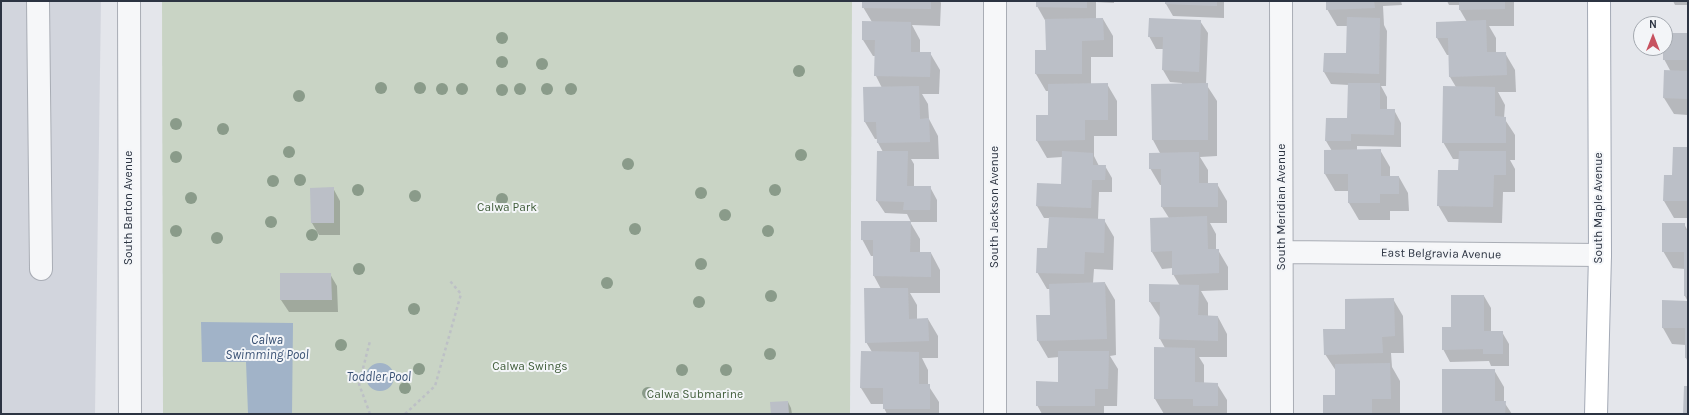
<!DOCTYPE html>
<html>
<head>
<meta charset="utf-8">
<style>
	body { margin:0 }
	#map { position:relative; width:1689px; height:415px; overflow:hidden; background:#e4e6eb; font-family:Karla,sans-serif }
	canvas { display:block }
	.frame { position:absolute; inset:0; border:2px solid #2c3442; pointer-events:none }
	.north { position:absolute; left:1633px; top:16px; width:40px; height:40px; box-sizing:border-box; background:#f3f5f8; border:1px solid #a3a8af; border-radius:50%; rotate:0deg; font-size:11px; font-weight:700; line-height:16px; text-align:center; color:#2c3442 }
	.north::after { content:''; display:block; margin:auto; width:14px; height:18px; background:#c75260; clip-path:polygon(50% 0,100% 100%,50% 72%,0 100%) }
</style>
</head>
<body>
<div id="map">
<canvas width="1689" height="415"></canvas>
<div class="frame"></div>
<div class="north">N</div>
</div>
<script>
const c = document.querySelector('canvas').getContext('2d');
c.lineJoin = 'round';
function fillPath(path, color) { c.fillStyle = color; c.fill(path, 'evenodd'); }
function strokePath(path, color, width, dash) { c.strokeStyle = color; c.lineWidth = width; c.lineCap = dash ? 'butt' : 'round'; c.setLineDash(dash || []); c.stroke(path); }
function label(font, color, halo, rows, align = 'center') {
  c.font = font + ' Karla,sans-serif'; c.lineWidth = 4; c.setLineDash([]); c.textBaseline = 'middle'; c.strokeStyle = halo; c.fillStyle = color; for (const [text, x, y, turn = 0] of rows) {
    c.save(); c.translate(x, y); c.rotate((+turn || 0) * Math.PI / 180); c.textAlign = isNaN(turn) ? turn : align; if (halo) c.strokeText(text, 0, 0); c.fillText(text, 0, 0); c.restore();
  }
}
const built = new Path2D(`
	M1,1H101L95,414H1Z`);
const green = new Path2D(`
	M162,1H852L850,414H163Z`);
const water = new Path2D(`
	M201,322L293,323L292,414L248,413L246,362H202Z
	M366 377a14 14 0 1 1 28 0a14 14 0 1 1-28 0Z`);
const shadow = new Path2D(`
	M863,1H940L941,3L940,26L912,25L920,40V53H930L940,70L939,94H922L928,104L929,119L938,136L939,159H911L914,164V187H930L937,200V222H911L907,214L885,213L877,201L883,152L878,143V139H875L865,122L864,88H882L876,76V56H873L863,40L872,22L863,7Z
	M1037,1H1114V3L1096,2V19H1103L1113,36V57H1091V85L1107,84L1117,101V136H1094V156L1099,166H1105L1112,178V192H1099L1098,219L1104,220L1114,237L1113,270L1094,269L1093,283H1105L1115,300L1116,355L1110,356L1118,369L1117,406H1104V414H1042L1037,405L1059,383V357L1048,358L1038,341L1051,316L1050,289H1047L1037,272L1048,249L1050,218H1044L1037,206L1062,185V157L1047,158L1037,141L1049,116V91H1046L1036,74V51H1047L1046,22L1037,6Z
	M1166,1H1224V18L1173,16L1166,4Z
	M1327,1H1401L1402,5L1383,6L1384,25L1387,31L1386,86H1381L1387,97V110H1394L1401,123V147L1357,146V150H1380L1390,167V177H1399L1408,193L1409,211H1390V220H1359L1349,203V191H1335L1325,174V151H1332L1326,141L1348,119L1349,85L1331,84L1324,72L1325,54H1347L1348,26H1337L1327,9Z
	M1447,1H1514V26H1489L1496,38V53H1505L1515,70L1516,92H1498L1505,105L1504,118L1515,135V160H1510L1515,169V192H1503L1502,223L1448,222L1438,205L1459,171V159H1453L1443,142L1456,87L1450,77L1449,55H1447L1437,38L1467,22L1460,10V5H1449Z
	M1673,1H1688V5H1675Z
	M1200,21L1208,33L1206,84L1217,101V156L1200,157L1208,170V184H1217L1227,201V223H1210L1216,234V250H1218L1228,267V290L1201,291L1208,303V316L1218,317L1227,334V357H1199L1204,365V383L1217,384L1227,400V414H1164L1155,399L1165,348L1160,339L1161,319L1150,302L1180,286L1173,274V268L1162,269L1152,252L1169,218L1162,207V185H1160L1150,168L1160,153L1153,140L1152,85H1182V83L1170,82L1163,70L1164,49H1156L1149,36Z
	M1665,34H1688V140V115L1674,114L1664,98L1671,72L1664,59Z
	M1688,148V218H1674L1664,201L1673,176Z
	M333,188L340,201V235H319L312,223Z
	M910,222L920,239V253H931L940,270V293H910L917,305V319H928L938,336V358H922L928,370V385L939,402V414H887L884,408V404H871L861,388L872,352L866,342L881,289L874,276V256H871L862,239Z
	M1684,224L1688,231V362L1686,358V345L1672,344L1663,328L1688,302L1685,296V269L1673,268L1663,251Z
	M281,274H330L337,286L338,312H289L281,300Z
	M1484,296L1491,308V332H1502L1509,344V366H1491L1489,361L1450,362L1443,349L1452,328Z
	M1393,299L1403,316L1404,353H1391L1392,367L1400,381V414H1324L1336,396V371L1325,354L1346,330Z
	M1494,370L1504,387V402L1512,414H1443Z
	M788,402L791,408L792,414H772Z`);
const building = new Path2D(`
	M862,1H931V9L862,8Z
	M1036,1H1087V8L1036,7Z
	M1165,1H1217V6L1165,4Z
	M1326,1H1374L1375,8L1326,10Z
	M1459,1H1505V9L1459,10Z
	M1347,17L1380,18L1379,74L1323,72L1324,53H1346Z
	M1103,18L1104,40L1082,41V74H1035V50H1046L1045,19Z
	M1149,18L1201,20L1199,72L1162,70L1163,37H1148Z
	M1486,20L1487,52H1506L1507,75L1449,77L1448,38H1436V22Z
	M862,21L911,22V52H931L930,77L874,76L875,40H862Z
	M1665,33H1688V60H1663V48H1665Z
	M1664,70L1688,71V99L1663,98Z
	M1108,83V120H1085V140L1036,141V115H1048V84Z
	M1208,83V140H1152L1151,84Z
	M1348,83H1380V109H1395L1394,135L1351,134V141H1325L1326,118H1347Z
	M919,86L920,119L929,118L930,142L877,143L876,122H864L863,87Z
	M1443,86L1495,87V116L1506,117V143H1442Z
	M1673,147H1688V201H1663L1664,175H1672Z
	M1381,149V176H1399V194H1380V203H1348V174H1324V150Z
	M877,151H908L907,186H931L930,210H903L904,202L876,201Z
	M1062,151L1093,153V165H1106L1105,180H1092L1091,208L1036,206L1037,183L1061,184Z
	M1459,151H1506V175H1494L1493,207L1437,206L1438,170H1458Z
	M1199,152V183H1218V207H1161V169H1149V153Z
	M334,187V223H311L310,188Z
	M1207,216L1208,249H1219V273L1172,275V251L1151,252L1150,218Z
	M1049,217L1105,219L1104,253L1085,252L1084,274L1036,273L1037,248H1047Z
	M861,221H911L910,252H931V277L873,276V240H861Z
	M1662,223H1685V230H1688V296H1684V252H1662Z
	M280,273H331L332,300H280Z
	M1105,282L1107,339L1037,341L1036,315H1050L1049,284Z
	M1149,284L1199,285L1198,315L1218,316V341L1159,339L1160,302H1149Z
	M864,288H908L909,319L928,318L929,341L865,343Z
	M1451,295H1484V331H1503V354H1483V349L1442,350V327H1451Z
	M1394,298L1395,336L1382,337L1383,353L1324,355L1323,329H1345V299Z
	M1662,300L1688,301V358H1685V328H1662Z
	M1154,347L1195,348V382L1218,383V406H1193V399H1154Z
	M861,351L919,352V384H930V409H883V388H860Z
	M1058,351H1109L1108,389H1095V406H1036V381L1058,382Z
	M1390,363L1391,399H1372V414H1323V395H1335V364Z
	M1442,369H1495V401H1506L1505,414H1442Z
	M1684,386H1688V414H1683Z
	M788,401L789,414H771L770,402Z`);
const path = new Path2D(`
	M370,414L359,384L370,341
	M405,414L435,386L461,294L450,281`);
const minor = new Path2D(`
	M38,1L41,269
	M129,1L130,414
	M1281,1L1282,414
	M1283,252L1600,255
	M995,414V1`);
const major = new Path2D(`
	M1596,414L1600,255L1599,1`);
const trees = [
	[502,38],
	[502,62],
	[542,64],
	[799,71],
	[381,88],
	[420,88],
	[442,89],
	[462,89],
	[520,89],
	[547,89],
	[571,89],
	[502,90],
	[299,96],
	[176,124],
	[223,129],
	[289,152],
	[801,155],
	[176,157],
	[628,164],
	[300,180],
	[273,181],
	[358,190],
	[775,190],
	[701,193],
	[415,196],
	[191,198],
	[502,199],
	[725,215],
	[271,222],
	[635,229],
	[176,231],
	[768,231],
	[312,235],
	[217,238],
	[701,264],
	[359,269],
	[607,283],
	[771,296],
	[699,302],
	[414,309],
	[341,345],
	[770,354],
	[419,369],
	[682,370],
	[726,370],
	[405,388],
	[648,393]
];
const streetNames = [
	["South Jackson Avenue",995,207,-90],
	["South Meridian Avenue",1282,207,-90],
	["South Barton Avenue",129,208,-90],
	["South Maple Avenue",1599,208,-90],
	["East Belgravia Avenue",1441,254,1]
];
const parkNames = [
	["Calwa Park",507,208],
	["Calwa Swings",530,367],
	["Calwa Submarine",695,395]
];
const waterNames = [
	["Calwa",267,340],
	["Swimming Pool",267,355],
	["Toddler Pool",379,377]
];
fillPath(built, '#d2d5dd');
fillPath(green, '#c9d4c5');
fillPath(water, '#a1b3c8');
fillPath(shadow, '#0003');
fillPath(building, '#bbbfc7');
strokePath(minor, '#a9adb5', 24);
strokePath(major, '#a4aab6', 24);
strokePath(path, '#bdc0c6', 2.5, [3, 3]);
strokePath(minor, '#f6f7f9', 22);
strokePath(major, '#fff', 22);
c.fillStyle = '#8a9b8a';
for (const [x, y] of trees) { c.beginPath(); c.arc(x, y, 6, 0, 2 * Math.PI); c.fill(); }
label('12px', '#2c3442', '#f3f5f8', streetNames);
label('12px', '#405d3a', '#f3f5f8', parkNames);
label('italic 13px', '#395174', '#f3f5f8', waterNames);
</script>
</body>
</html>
